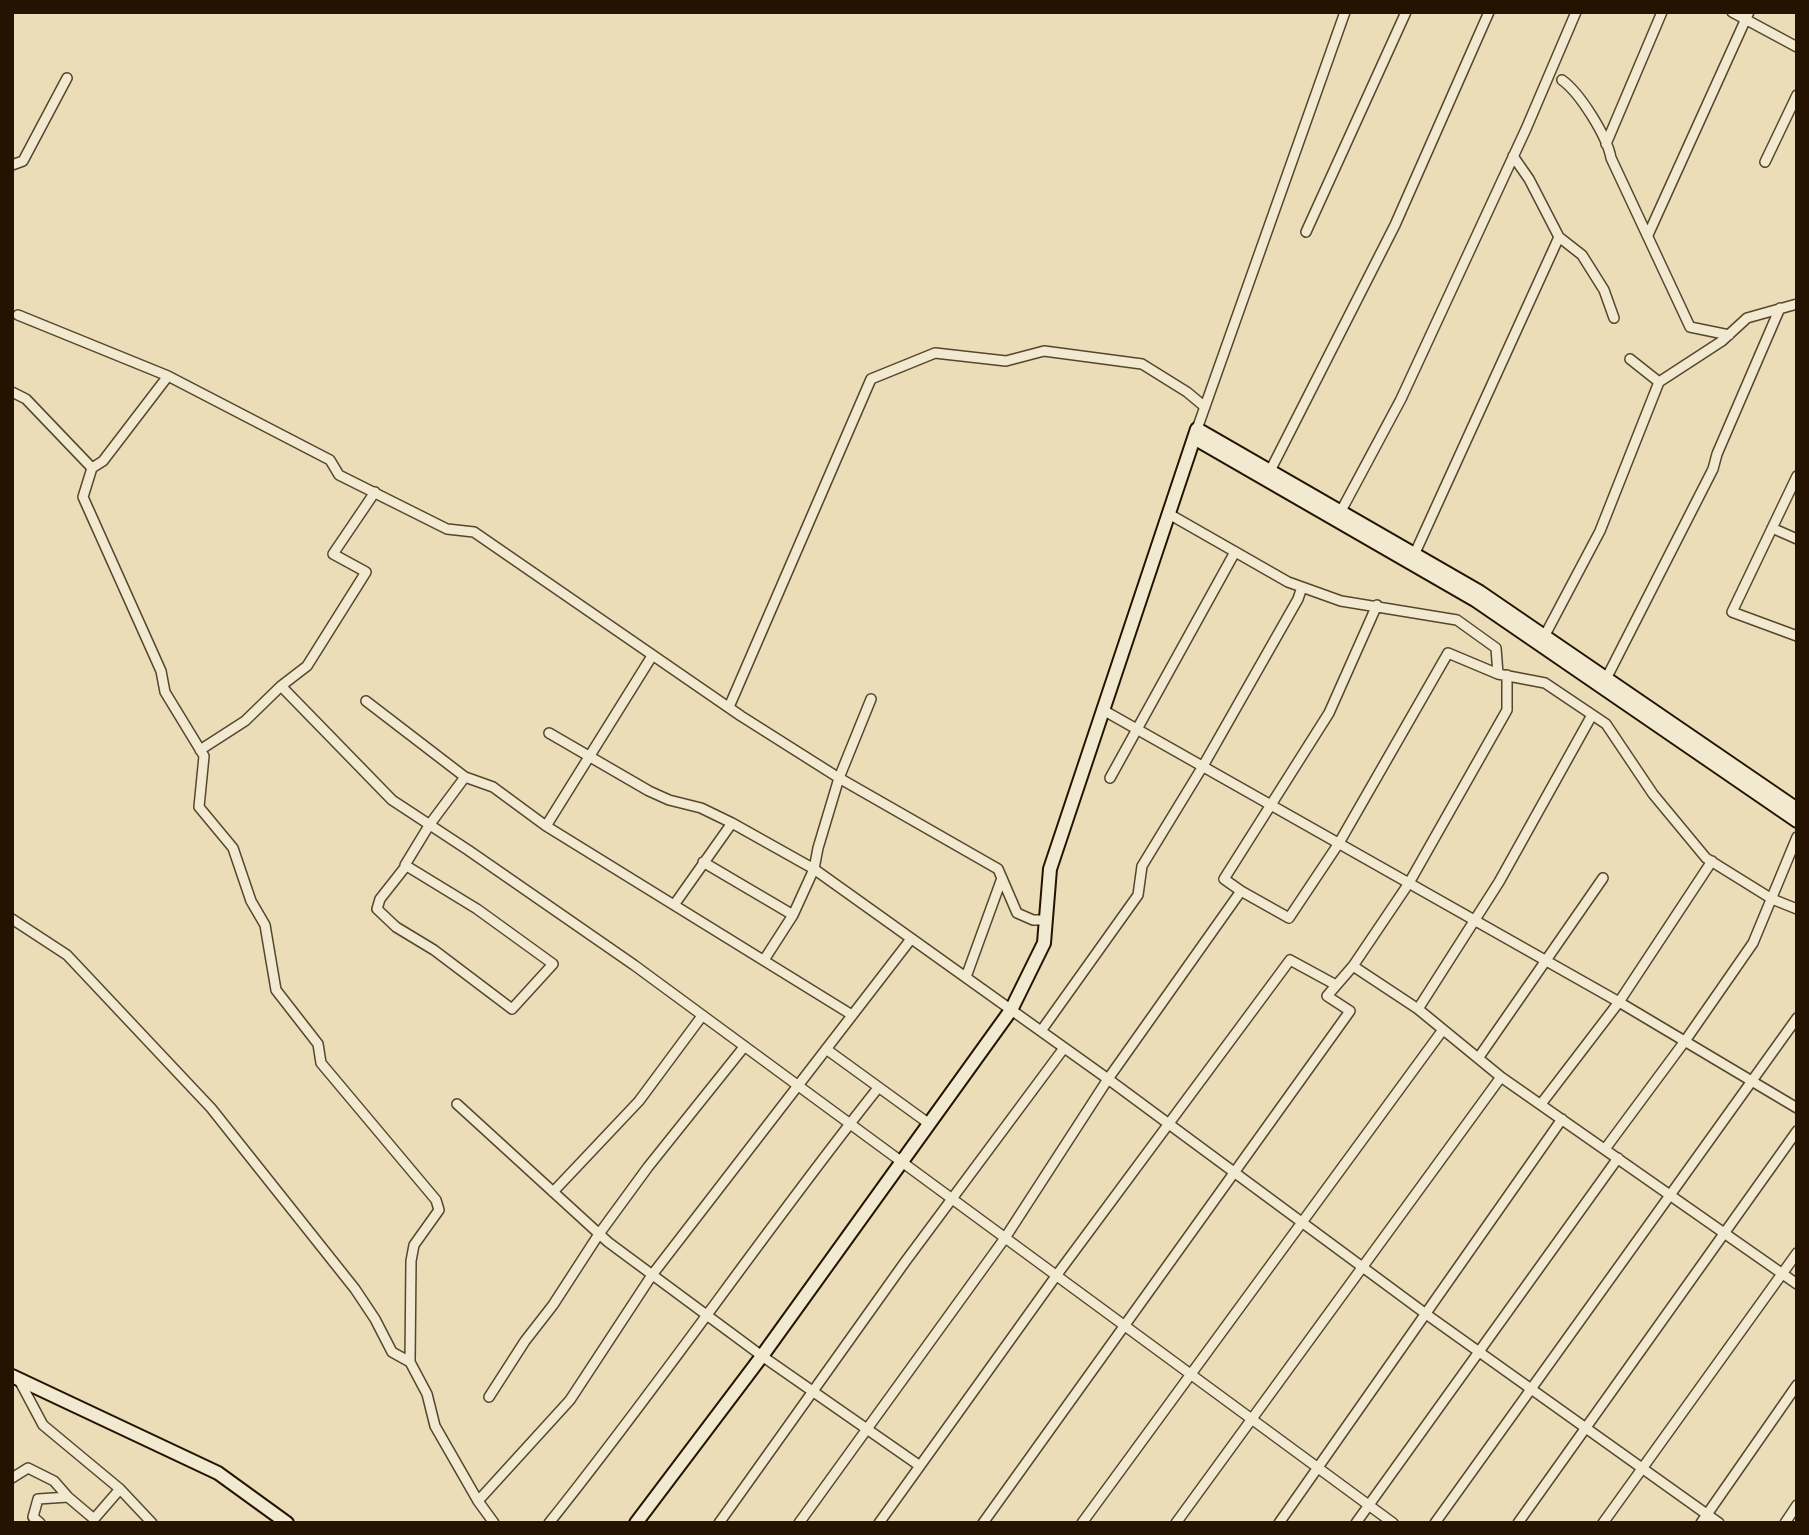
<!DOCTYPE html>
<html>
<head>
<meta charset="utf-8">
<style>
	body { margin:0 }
	#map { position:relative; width:1809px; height:1535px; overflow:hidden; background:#eaddb7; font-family:"IM FELL English",serif }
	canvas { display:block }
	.frame { position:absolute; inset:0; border:14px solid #241300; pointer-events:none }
</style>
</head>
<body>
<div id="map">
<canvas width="1809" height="1535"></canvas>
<div class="frame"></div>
</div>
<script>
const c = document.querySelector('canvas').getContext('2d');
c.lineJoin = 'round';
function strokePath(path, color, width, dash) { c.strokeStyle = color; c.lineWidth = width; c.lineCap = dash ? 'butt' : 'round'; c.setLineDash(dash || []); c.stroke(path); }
const street = new Path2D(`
	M1732,12L1797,47
	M1562,80C1580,93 1607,136 1611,158L1690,327L1729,335
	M1606,144L1662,12
	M1513,156L1529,179L1559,237L1582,255L1604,290L1614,318
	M1765,162L1797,95
	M12,165L23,161L67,78
	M1306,232L1406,12
	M1648,235L1749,12
	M18,315L168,376L330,460L339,475L447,529L474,532L741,716L839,778L998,869L1017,913L1033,920H1046
	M1630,359L1659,382L1722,341L1747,318L1797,304
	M12,392L26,399L92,468L83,497L161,671L165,692L204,756L199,807L233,848L251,901L265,925L276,990L318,1044L321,1063L436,1200L439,1210L414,1245L411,1261L410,1362L427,1394L435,1426L478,1501L494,1523
	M1197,429L1345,12
	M92,468L103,461L168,376
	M1270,471L1395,225L1489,12
	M1797,476L1732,612L1797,636
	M1341,511L1401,399L1526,129L1576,12
	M1169,514L1288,582L1341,601L1457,620L1496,648L1498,674L1545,683L1606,724L1653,794L1706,858L1772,899L1797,909
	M1772,528L1797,539
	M1415,553L1559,237
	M1545,635L1600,531L1659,382
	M1607,677L1713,469L1717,454L1780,308
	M281,686L392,800L468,850L634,965L1393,1523
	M366,701L465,777L493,787L546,826L852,1015
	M729,707L871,379L935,353L1006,361L1044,351L1142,364L1187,392L1205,407
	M1103,710L1619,1002L1797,1108
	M549,733L649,791L669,800L701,808L732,823L814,869L1108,1079L1426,1314L1719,1523
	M200,750L245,721L281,686L307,666L366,572L333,554L375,492
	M1110,778L1235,552
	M546,826L652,656
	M703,862L793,915
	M406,866L380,899L377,909L396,927L434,950L512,1009L553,964L477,909L405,865L430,824L465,777
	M1241,891L1289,918L1339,843L1448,653L1498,674
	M674,905L732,823
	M12,919L67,955L211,1108L355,1289L375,1319L392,1352L410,1362
	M764,960L793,915L814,869L818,848L839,778L871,699
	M1353,966L1418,1009L1501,1077L1797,1284
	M966,977L1002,878
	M1418,1009L1499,882L1592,715
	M1041,1031L1138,895L1142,866L1203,766L1298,599L1302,587
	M826,1049L928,1123
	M1479,1057L1603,878
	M457,1104L608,1242L762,1356L920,1466
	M1541,1104L1619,1002L1712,861
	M1605,1149L1685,1041L1753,943L1797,837
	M553,1192L639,1101L702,1016
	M19,1380L43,1425L120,1489L152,1523
	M489,1397L525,1341L553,1305L599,1234L648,1167L744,1047
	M12,1478L28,1468L54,1481L68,1497
	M478,1501L570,1400L652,1275L911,939
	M40,1523L33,1517L38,1499L68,1497L94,1519L120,1489
	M549,1523C663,1381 765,1230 878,1088
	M719,1523L905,1262L1064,1048
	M799,1523L1005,1238L1108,1079L1241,891L1224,879L1329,713L1377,605
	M879,1523L1056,1276L1290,960L1336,985
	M983,1523L1350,1011L1327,996L1353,966L1409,883L1507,710V675
	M1082,1523L1442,1031
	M1176,1523L1501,1077
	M1279,1523L1562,1119
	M1356,1523L1618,1158
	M1435,1523L1797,1018
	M1518,1523L1797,1131
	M1603,1523L1797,1253
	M1701,1523L1797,1385
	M1785,1523L1797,1505`);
const secondary = new Path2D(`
	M1194,438L1475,600L1797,821
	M12,1376L218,1473L287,1523
	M636,1523L762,1356L1011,1010L1044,943L1050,869L1197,429L1480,592L1797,809`);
strokePath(street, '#56462e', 12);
strokePath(secondary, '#241300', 16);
strokePath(street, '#f1e9d0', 9);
strokePath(secondary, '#f1e9d0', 12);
</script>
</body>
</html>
